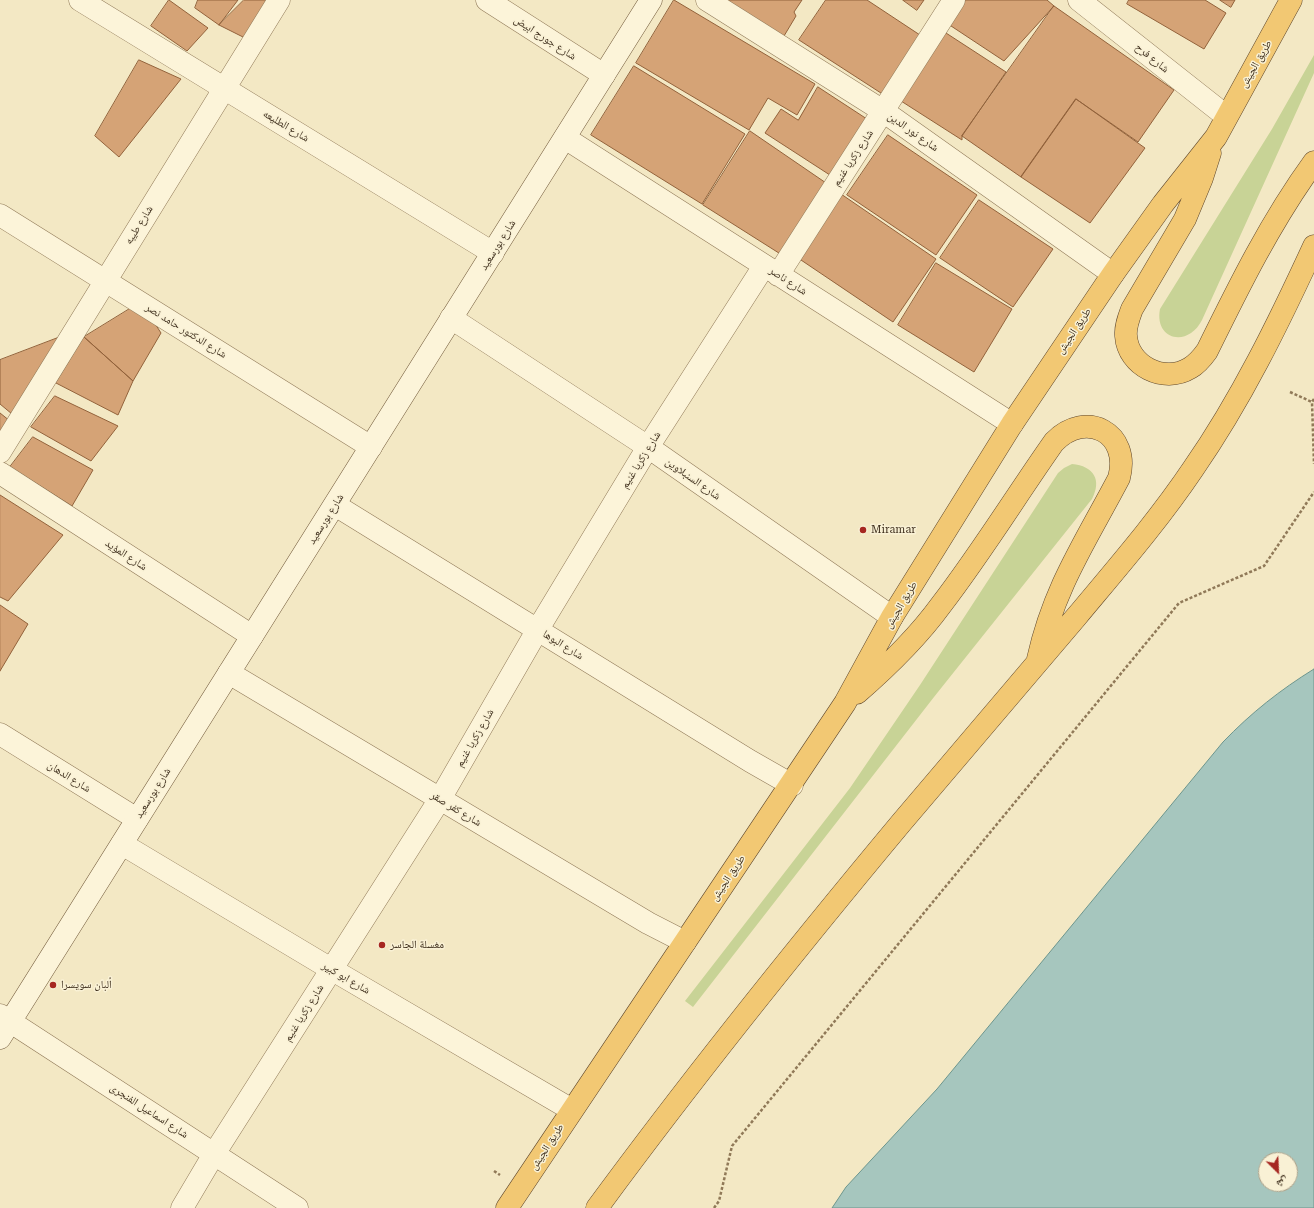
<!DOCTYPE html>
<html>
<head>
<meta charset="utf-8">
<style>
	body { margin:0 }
	#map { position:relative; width:1314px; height:1208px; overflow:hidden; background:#f3e8c4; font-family:"Roboto Serif","Noto Naskh Arabic",serif }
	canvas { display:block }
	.north { position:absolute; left:1258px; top:1152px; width:40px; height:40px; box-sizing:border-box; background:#f9f1d5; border:1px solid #afa38b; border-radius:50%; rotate:156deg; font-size:11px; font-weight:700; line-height:16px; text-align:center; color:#3f2f1d }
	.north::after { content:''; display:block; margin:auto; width:14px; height:18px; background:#a62721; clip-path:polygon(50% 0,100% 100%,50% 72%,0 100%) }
</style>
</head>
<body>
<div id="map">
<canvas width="1314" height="1208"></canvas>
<div class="north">ش</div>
</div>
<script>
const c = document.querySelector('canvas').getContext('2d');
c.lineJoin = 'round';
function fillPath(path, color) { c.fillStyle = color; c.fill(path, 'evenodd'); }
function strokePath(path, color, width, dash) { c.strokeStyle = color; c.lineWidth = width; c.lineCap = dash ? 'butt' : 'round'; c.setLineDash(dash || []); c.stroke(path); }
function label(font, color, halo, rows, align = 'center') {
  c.font = font + ' "Roboto Serif","Noto Naskh Arabic",serif'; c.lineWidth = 3; c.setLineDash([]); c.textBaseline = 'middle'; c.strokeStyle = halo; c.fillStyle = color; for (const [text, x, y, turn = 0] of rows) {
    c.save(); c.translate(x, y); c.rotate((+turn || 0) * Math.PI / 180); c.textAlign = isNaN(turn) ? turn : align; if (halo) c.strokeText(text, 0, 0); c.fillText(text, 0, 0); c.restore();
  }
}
const green = new Path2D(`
	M1314,55V73L1202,320C1188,348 1154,340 1160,309L1272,129Z
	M1072,464C1094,466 1102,480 1092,499L934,697L693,1007L685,1001L850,788L920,685L1058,473L1064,468Z`);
const water = new Path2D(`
	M1314,669V1208H832L846,1187L937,1089L1223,742C1251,713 1280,690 1314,669ZM1266,1160H1290V1184H1266Z`);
const building = new Path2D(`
	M169,0L208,28L187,51L151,26Z
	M198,0H238L219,25L195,8Z
	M244,0H271L253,42L219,25Z
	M674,0L815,84L797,115L768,98L749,130L636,63Z
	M727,0H802L794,12L796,16L784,36Z
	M826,0H867L923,37L884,95L799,40Z
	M903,0H924L917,10Z
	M960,0H1047L1054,6L1004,61L945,22Z
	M1129,0H1205L1226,13L1204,49L1127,4Z
	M1220,0H1235L1231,7Z
	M1054,6L1174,90L1138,142L1076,99L1021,177L962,136Z
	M946,33L1006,72L962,136V140L901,101Z
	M139,60L181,79L119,157L95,136Z
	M634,66L745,134L702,204L591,135Z
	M818,87L870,121L833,177L765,133L781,109L798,120Z
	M1076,99L1145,148L1090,223L1021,177Z
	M750,131L829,185L782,255L703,205Z
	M888,135L977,195L936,255L847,195Z
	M841,194L936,259L893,322L798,258Z
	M979,200L1053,249L1013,307L940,258Z
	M936,263L1012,309L974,372L898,325Z
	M141,302L161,333L133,381L84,337Z
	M73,332L12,414L0,404V360Z
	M84,337L133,381L118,415L56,383Z
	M55,396L118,426L91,461L31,427Z
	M0,413L10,421L0,433Z
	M33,437L93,470L72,506L10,467Z
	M0,495L63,535L8,601L0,597Z
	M0,605L28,624L0,671Z`);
const path = new Path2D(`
	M1290,392L1312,402
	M1314,399L1312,402L1314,464
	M494,1171L500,1175
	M714,1208L719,1201L732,1146L1179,603L1264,566L1314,492`);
const minor = new Path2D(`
	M80,0L493,253
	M487,0L604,75
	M707,0L883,111L1113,274
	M1079,0L1226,116
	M565,138L1012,424
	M0,215L371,447
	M778,275L954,0
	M451,318L648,447L892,617
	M0,452L279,0
	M0,473L252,636
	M335,505L750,761L792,785
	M229,673L648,923L685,942
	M0,734L137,819
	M122,844L331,969L572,1110
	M0,1015L297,1208
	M182,1208L214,1154L440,799L538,629L648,447L764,266`);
const secondary = new Path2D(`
	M0,1038L651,0`);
const trunk = new Path2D(`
	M1210,153L1202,178L1185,219L1132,309C1129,317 1125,327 1126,336C1128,366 1164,384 1190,368C1197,364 1202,358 1207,351C1239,286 1271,221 1314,162
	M857,693C887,667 917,638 941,605C981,553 1016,496 1054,442C1086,409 1131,433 1119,478C1086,541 1054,587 1038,659
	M507,1208L845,703L892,617L1012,424L1113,274L1163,204L1216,137L1291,0
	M597,1208C694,1076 796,949 901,823C959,754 1018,685 1077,616C1117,568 1158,521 1193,469C1241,400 1279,322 1314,246`);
const markers = [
	[863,530,4,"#a62721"],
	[382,945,4,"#a62721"],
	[53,985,4,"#a62721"]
];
const streetNames = [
	["شارع جورج ابيض",545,38,33],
	["شارع فرح",1152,58,39],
	["طريق الجيش",1256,64,-60],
	["شارع الطليعه",286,126,31],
	["شارع نور الدين",913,132,35],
	["شارع زكريا غنيم",853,158,-57],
	["شارع طيبه",139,225,-58],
	["شارع بورسعيد",498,245,-58],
	["شارع ناصر",788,281,33],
	["شارع الدكتور حامد نصر",186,331,32],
	["طريق الجيش",1074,331,-56],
	["شارع زكريا غنيم",641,460,-58],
	["شارع السنبلاوين",693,479,35],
	["شارع بورسعيد",326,519,-58],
	["شارع المؤيد",126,555,33],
	["طريق الجيش",901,605,-59],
	["شارع البوها",563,645,32],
	["شارع زكريا غنيم",475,738,-60],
	["شارع الدهان",69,777,32],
	["شارع بورسعيد",153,793,-58],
	["شارع كفر صقر",456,809,31],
	["طريق الجيش",728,878,-56],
	["شارع ابو كبير",346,978,30],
	["شارع زكريا غنيم",304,1013,-58],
	["شارع اسماعيل الفنجرى",149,1111,33],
	["طريق الجيش",547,1147,-57]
];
const poiNames = [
	["Miramar",871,530],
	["مغسلة الجاسر",390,945],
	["ألبان سويسرا",61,985]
];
fillPath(green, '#c8d396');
fillPath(water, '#a6c6be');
strokePath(water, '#6c958d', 1);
fillPath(building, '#d5a376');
strokePath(building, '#92623b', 1);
strokePath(minor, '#907958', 23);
strokePath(secondary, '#725a3b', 23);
strokePath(trunk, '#5e462c', 23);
strokePath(path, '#907958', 2.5, [3, 2]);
strokePath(minor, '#fcf4d9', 22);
strokePath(secondary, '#fcf4d9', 22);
strokePath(trunk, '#f2c873', 22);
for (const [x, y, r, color] of markers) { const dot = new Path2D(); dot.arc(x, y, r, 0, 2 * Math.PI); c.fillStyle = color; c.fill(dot); strokePath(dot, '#f9f1d5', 1.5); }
label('11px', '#3f2f1d', '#f9f1d5', streetNames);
label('11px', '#3f2f1d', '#f9f1d5', poiNames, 'left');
</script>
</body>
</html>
